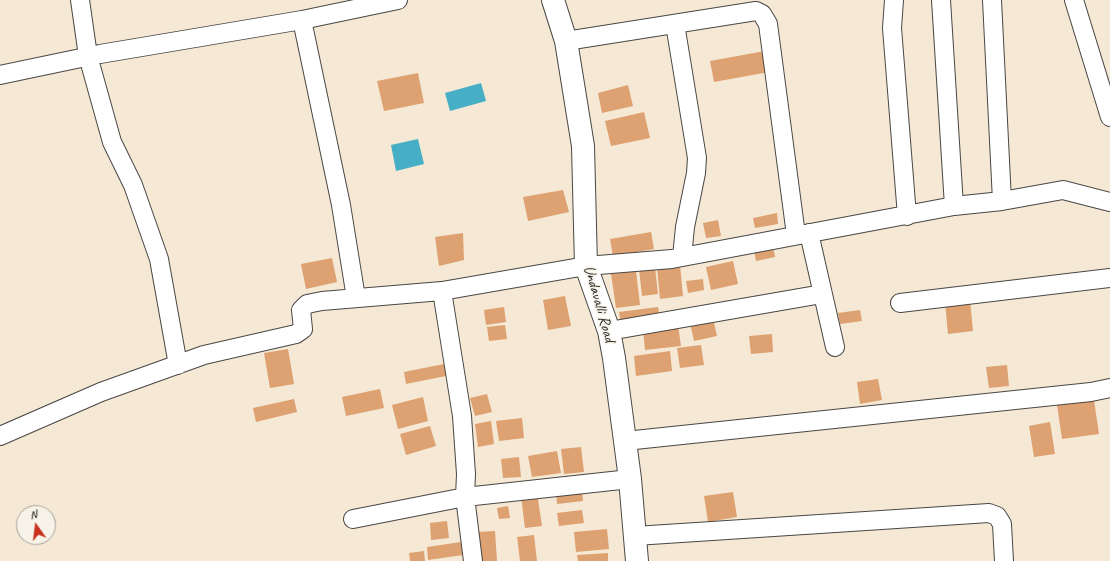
<!DOCTYPE html>
<html>
<head>
<meta charset="utf-8">
<style>
	body { margin:0 }
	#map { position:relative; width:1110px; height:561px; overflow:hidden; background:#f5e8d4; font-family:Caveat,sans-serif }
	canvas { display:block }
	.north { position:absolute; left:16px; top:505px; width:40px; height:40px; box-sizing:border-box; background:#f7f3e8; border:1px solid #a5a39c; border-radius:50%; rotate:346deg; font-size:11px; font-weight:700; line-height:16px; text-align:center; color:#2b2b2b }
	.north::after { content:''; display:block; margin:auto; width:14px; height:18px; background:#c8321e; clip-path:polygon(50% 0,100% 100%,50% 72%,0 100%) }
</style>
</head>
<body>
<div id="map">
<canvas width="1110" height="561"></canvas>
<div class="north">N</div>
</div>
<script>
const c = document.querySelector('canvas').getContext('2d');
c.lineJoin = 'round';
function fillPath(path, color) { c.fillStyle = color; c.fill(path, 'evenodd'); }
function strokePath(path, color, width, dash) { c.strokeStyle = color; c.lineWidth = width; c.lineCap = dash ? 'butt' : 'round'; c.setLineDash(dash || []); c.stroke(path); }
function label(font, color, halo, rows, align = 'center') {
  c.font = font + ' Caveat,sans-serif'; c.lineWidth = 3; c.setLineDash([]); c.textBaseline = 'middle'; c.strokeStyle = halo; c.fillStyle = color; for (const [text, x, y, turn = 0] of rows) {
    c.save(); c.translate(x, y); c.rotate((+turn || 0) * Math.PI / 180); c.textAlign = isNaN(turn) ? turn : align; if (halo) c.strokeText(text, 0, 0); c.fillText(text, 0, 0); c.restore();
  }
}
const water = new Path2D(`
	M481,83L486,101L450,111L445,93Z
	M418,139L424,164L396,171L391,145Z`);
const building = new Path2D(`
	M765,51L769,72L714,82L710,61Z
	M418,73L424,103L384,111L377,81Z
	M628,85L633,106L602,113L598,93Z
	M644,112L650,138L611,146L605,121Z
	M563,190L569,212L528,221L523,197Z
	M777,213L778,224L755,228L753,218Z
	M718,220L721,236L706,238L703,223Z
	M651,232L654,249L613,256L610,239Z
	M463,233L464,260L439,266L435,237Z
	M773,246L775,257L756,261L754,250Z
	M332,258L337,282L306,289L301,264Z
	M733,261L738,284L711,290L706,267Z
	M680,265L683,296L660,299L657,268Z
	M655,267L658,294L642,296L639,269Z
	M636,271L640,305L616,308L611,274Z
	M703,279L704,290L688,293L686,281Z
	M565,296L571,326L548,330L543,300Z
	M970,299L973,331L948,334L945,302Z
	M504,307L506,322L486,325L484,310Z
	M658,307L660,319L621,324L619,312Z
	M860,310L862,321L840,324L838,313Z
	M713,318L717,336L694,341L690,323Z
	M505,325L507,339L489,341L487,327Z
	M678,325L681,346L645,350L643,330Z
	M772,334L773,352L751,354L749,336Z
	M701,345L704,365L680,368L677,348Z
	M288,349L294,384L270,388L264,353Z
	M670,351L672,371L636,376L634,356Z
	M449,363L451,375L406,384L404,372Z
	M1007,365L1009,386L989,388L986,367Z
	M878,379L882,400L860,404L857,382Z
	M380,389L384,408L346,416L342,397Z
	M487,394L492,412L475,416L470,398Z
	M423,397L428,421L398,429L392,405Z
	M294,399L297,412L256,422L253,408Z
	M1094,400L1099,434L1062,439L1057,405Z
	M522,418L524,438L499,441L496,421Z
	M491,421L494,444L478,447L475,424Z
	M1050,422L1055,454L1034,457L1029,426Z
	M430,426L436,446L406,455L400,434Z
	M581,447L584,472L564,474L561,449Z
	M557,451L561,473L532,477L528,456Z
	M519,457L521,477L503,478L501,459Z
	M582,490L583,501L557,504L556,492Z
	M733,492L737,517L708,522L704,496Z
	M537,493L542,526L525,528L521,496Z
	M508,506L510,518L499,519L497,508Z
	M582,510L584,523L559,526L557,513Z
	M447,521L449,538L431,540L430,523Z
	M607,529L609,549L576,552L574,532Z
	M495,531L497,561H481L478,532Z
	M534,535L537,561H520L517,537Z
	M461,542L463,555L428,560L427,547Z
	M424,551L425,561H410L409,553Z
	M608,553V561H578L577,555Z`);
const minor = new Path2D(`
	M80,0L88,56L112,142L133,185L159,259L178,365
	M894,0L892,28L907,216
	M941,0L954,206
	M992,0L1002,201
	M1074,0L1110,117
	M302,20L341,205L356,298
	M675,24L697,158L696,173L685,227L682,257
	M566,41L756,11L762,14L768,24L796,235
	M0,75L100,54L302,20L398,0
	M809,233L835,347
	M442,291L462,416L466,474L465,497L473,561
	M900,303L1110,278
	M609,331L822,294
	M0,436L101,392L204,355L296,334L303,329L301,310L307,304L322,301L442,291L586,266L672,259L954,206L1002,201L1063,190L1110,202
	M625,441L1091,392L1110,388
	M353,519L465,497L630,479
	M635,536L989,513L997,516L1002,524L1004,561`);
const major = new Path2D(`
	M553,0L566,41L583,146L586,266L609,331L614,358L630,479L637,561`);
const streetNames = [
	["Undavalli Road",599,304,74]
];
fillPath(water, '#46aec5');
fillPath(building, '#dea171');
strokePath(minor, '#494744', 20);
strokePath(major, '#494744', 24);
strokePath(minor, '#fff', 18);
strokePath(major, '#fff', 22);
label('16px', '#2b2b2b', '#f7f3e8', streetNames);
</script>
</body>
</html>
